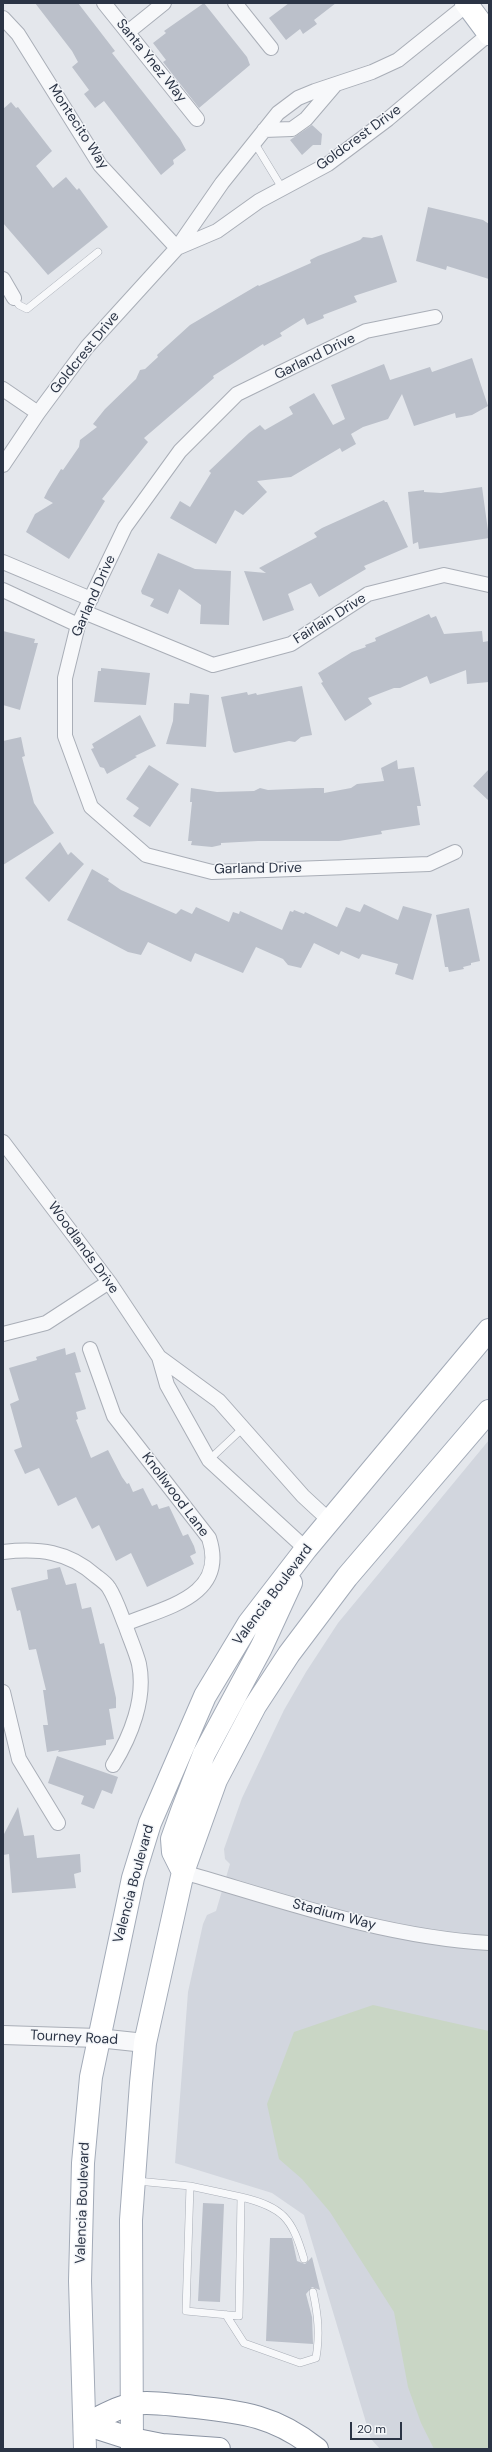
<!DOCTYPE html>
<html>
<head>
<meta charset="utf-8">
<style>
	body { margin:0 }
	#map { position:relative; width:492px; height:2452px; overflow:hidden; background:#e4e7ec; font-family:"DM Sans",sans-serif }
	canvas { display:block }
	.frame { position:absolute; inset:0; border:4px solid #2b3445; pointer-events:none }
	.scale { position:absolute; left:350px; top:2422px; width:52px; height:18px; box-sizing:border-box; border:2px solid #2b3445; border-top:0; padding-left:5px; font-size:12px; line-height:14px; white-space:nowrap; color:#2b3445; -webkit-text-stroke:3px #f4f6f9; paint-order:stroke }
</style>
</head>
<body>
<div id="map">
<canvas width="492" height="2452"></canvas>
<div class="frame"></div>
<div class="scale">20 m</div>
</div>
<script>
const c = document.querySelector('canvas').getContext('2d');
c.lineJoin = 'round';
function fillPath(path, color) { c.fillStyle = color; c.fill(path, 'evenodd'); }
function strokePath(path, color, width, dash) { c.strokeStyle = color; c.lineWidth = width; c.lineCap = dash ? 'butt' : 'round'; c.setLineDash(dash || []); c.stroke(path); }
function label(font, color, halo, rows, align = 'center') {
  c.font = font + ' "DM Sans",sans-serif'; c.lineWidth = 3; c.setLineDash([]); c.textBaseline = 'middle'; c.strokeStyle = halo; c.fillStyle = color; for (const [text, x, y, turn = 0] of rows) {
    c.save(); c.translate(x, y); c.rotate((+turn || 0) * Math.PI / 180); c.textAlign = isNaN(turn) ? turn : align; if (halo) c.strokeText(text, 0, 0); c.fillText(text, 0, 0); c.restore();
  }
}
const built = new Path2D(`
	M489,1440V2449H380L371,2439L304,2215L272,2193L175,2163L188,1992L203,1924L207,1915L216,1911L230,1864L225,1859L224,1849L242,1798L284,1710L306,1672L338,1623Z`);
const green = new Path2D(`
	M373,2005L489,2031V2449H434L421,2423L408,2387L394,2312L330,2212L302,2179L279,2159L267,2104L294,2032Z`);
const building = new Path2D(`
	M35,3H78L115,51L112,53L180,139L186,150L173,160L174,164L161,175L104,101L95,108L84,94L89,90L72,67L78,62L72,51Z
	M204,3L247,57L250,65L199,108L163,62L166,60L153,43L166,33L164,31Z
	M289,3H336L314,20L317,24L303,34L300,29L286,40L269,18Z
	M11,102L16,108L18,107L52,151L36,166L53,188L66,177L77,190L79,188L108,227L48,275L3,223V109Z
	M312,125L322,134L321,145H313L302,155L290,140Z
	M428,207L483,220L489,224V279L447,266L446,270L416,261Z
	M382,235L397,282L354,296L357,302L323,315L324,318L307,325L304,318L280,333L282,336L264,346L263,344L213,376L214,378L144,438L148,442L102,499L105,501L69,559L26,532L35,514L53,503L44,498L48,490L61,469L63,470L79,447L80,440L97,427L93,424L105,409L136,379L140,370L145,369L158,357L157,355L190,325L258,285L259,286L311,263L310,260L318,256L360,240L363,237L372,238Z
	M472,358L488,406L472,415L456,418L455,413L414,426L402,394L388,419L363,427L351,434L356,444L342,452L340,448L291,477L257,481L267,492L243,515L235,510L216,544L170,518L180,501L190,507L211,473L209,471L249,433L260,425L265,430L293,414L289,407L314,393L333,425L345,419L331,385L384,364L390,380L430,367L432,372Z
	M482,487L489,538L419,549L418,542L413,544L408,492L424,490V492L441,493Z
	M384,500L385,502H387L408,547L364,566L366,569L319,597L311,583L288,594L294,610L263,621L244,571L266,573L259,568L317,537L314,533L322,528Z
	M158,553L195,569L231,571L229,625L200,624L201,605L179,589L168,614L150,606L154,599L142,594L141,591Z
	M429,614L431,618L436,616L444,634L482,631L483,642L489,641V682L467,684L466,670L430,684L427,676L400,688H394L368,698L372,704L345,721L321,683L323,682L318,673L352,652L366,647L365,645L376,641L375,638Z
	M3,631L35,639L34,643H38L20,710L3,705Z
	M101,668L150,673L146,705L94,702L98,671H101Z
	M302,686L312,735L301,737L295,742L289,741L235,753L233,751L221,697L247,692L248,695L256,693L257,695Z
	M190,693L209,695L206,747L166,744L173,721L174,703L189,704Z
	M140,715L156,746L135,756L137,757L107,774L104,768L100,767L91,749L94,748L92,744Z
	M21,737L25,756L22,757L34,803L54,833L3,865V741Z
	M397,760L398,769L414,767L421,806H417L420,825L381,831L382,834L339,841H258L221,843V845L212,847L191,845L192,841H188L192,802H190L191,788L217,792L254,791L260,788L268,790L315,788H324V793L351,788L357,784L384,781L381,768Z
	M149,765L179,784L150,827L133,816L139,808L126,799Z
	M489,769V801L473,786Z
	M60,842L68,855L71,852L84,864L49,902L25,878Z
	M92,869L109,879L108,881L121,890L176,914L181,909L192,914L196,907L229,922L233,912L239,914L240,911L282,930L290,911L293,912L294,910L304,914L305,912L337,927L346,907L360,912L364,904L398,920L403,906L432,914L413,980L395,974L398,964L362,954L359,959L341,951L339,955L314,943L301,968L288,965L283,959L256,947L243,973L195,953L191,962L148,942L141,955L128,952L67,920Z
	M469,908L480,961L471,963V965L463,967L464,969L449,972L448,967H445L436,915Z
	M65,1348L66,1355L75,1352L81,1372L75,1373L86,1409L76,1412L78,1419L76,1420L91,1458L108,1450L122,1477L127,1484L129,1483L133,1492L143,1488L152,1506L157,1504L159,1509L169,1506L183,1536L188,1534L194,1546L196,1553L190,1556L194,1564L147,1587L131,1553L116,1561L99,1525L92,1529L76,1497L58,1506L39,1468L25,1474L14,1450L22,1447L10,1404L19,1400L9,1368L37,1360L36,1357Z
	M60,1567L66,1585L76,1583L82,1609L91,1607L100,1644L104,1643L116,1698V1708L109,1709L114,1739L106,1740V1745L58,1752L59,1750L47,1752L43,1725H48L43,1690H46L36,1649L29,1650L20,1610L17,1611L11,1588L48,1579L47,1570Z
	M57,1756L118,1777L112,1794L102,1790L94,1809L81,1804L84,1796L48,1783Z
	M18,1807L24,1836L34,1835L37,1858L80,1854L81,1872L74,1874L76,1888L12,1893L9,1854L3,1855V1836Z
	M203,2203L224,2204L220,2302L198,2301Z
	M270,2238H292L297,2261L305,2264L312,2257L320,2290L312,2287L306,2294L312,2317L313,2344L266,2341Z`);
const service = new Path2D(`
	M254,142L282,188
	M14,298L19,305L27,309L98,252
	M209,1460L244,1427
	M137,2181L190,2186L186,2311L239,2316L241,2197L190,2186
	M241,2197C283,2207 292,2218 304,2259
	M226,2315L244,2343L300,2363L316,2358C320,2334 318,2315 313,2292`);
const minor = new Path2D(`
	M104,3L197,119
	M235,3L271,48
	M3,18L18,34L100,165L177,248
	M128,32L164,3
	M264,130L292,129L306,119L335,85
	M177,248L217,231L259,201L328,164L388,119L489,34
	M3,279L14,298
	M435,317L366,331L237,394L180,451L125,527L78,625L65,678V736L91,807L146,855L212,872L429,864L455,852
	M3,389L38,413
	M3,465L38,413L87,347L177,248L222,183L278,113L298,98L315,91L372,72L398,60L469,3
	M3,562L91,599
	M3,590L78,625
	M84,612L213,665L291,644L368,594L444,575L489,585
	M3,1142L109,1282L159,1357L167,1385L209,1460L306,1549
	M3,1334L46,1323L109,1282
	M90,1349L114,1416L209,1538C228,1596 166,1607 125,1624
	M159,1357L219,1401L303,1496L330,1521
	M3,1552C39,1548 68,1551 96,1576C100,1579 106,1583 109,1588C116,1599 121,1615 126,1627C130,1639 136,1652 139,1664C146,1698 131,1736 113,1765
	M3,1692L19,1759L58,1823
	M183,1872C283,1901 384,1937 489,1943`);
const tertiary = new Path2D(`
	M3,2035L98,2038L145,2043`);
const primary = new Path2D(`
	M466,3L489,34
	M183,1872L173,1852L172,1839L182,1811L204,1754L261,1648L291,1583
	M85,2449L80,2281L83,2163L91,2077L133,1878L150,1823L205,1696L249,1623L306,1549L489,1330
	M132,2449L131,2220L141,2083L145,2043L183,1872L216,1780L255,1706L289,1654L347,1577L489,1411`);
const motorway = new Path2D(`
	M85,2424C100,2418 118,2406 134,2404C150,2401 170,2405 186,2406C240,2412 273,2414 317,2449
	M85,2424L132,2439L162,2445L219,2449`);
const streetNames = [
	["Santa Ynez Way",151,61,51],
	["Montecito Way",78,127,57],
	["Goldcrest Drive",359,138,-36],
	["Goldcrest Drive",85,353,-51],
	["Garland Drive",315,357,-26],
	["Garland Drive",94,596,-66],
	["Fairlain Drive",330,619,-32],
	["Garland Drive",258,869,-1],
	["Woodlands Drive",83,1248,54],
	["Knollwood Lane",175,1495,53],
	["Valencia Boulevard",273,1595,-53],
	["Valencia Boulevard",134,1884,-75],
	["Stadium Way",334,1915,15],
	["Tourney Road",74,2038,3],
	["Valencia Boulevard",83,2203,-88]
];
fillPath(built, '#d2d6de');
fillPath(green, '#c9d6c5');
fillPath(building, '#bbc0ca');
strokePath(service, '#a9aeb7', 8);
strokePath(minor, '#a9aeb7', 16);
strokePath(tertiary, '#a9aeb7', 20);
strokePath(primary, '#a3abb8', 24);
strokePath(motorway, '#8b94a3', 24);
strokePath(service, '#f7f8fa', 7);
strokePath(minor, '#f7f8fa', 14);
strokePath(tertiary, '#f7f8fa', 18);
strokePath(primary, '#fff', 22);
strokePath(motorway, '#fff', 22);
label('14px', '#2b3445', '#f4f6f9', streetNames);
</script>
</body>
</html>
